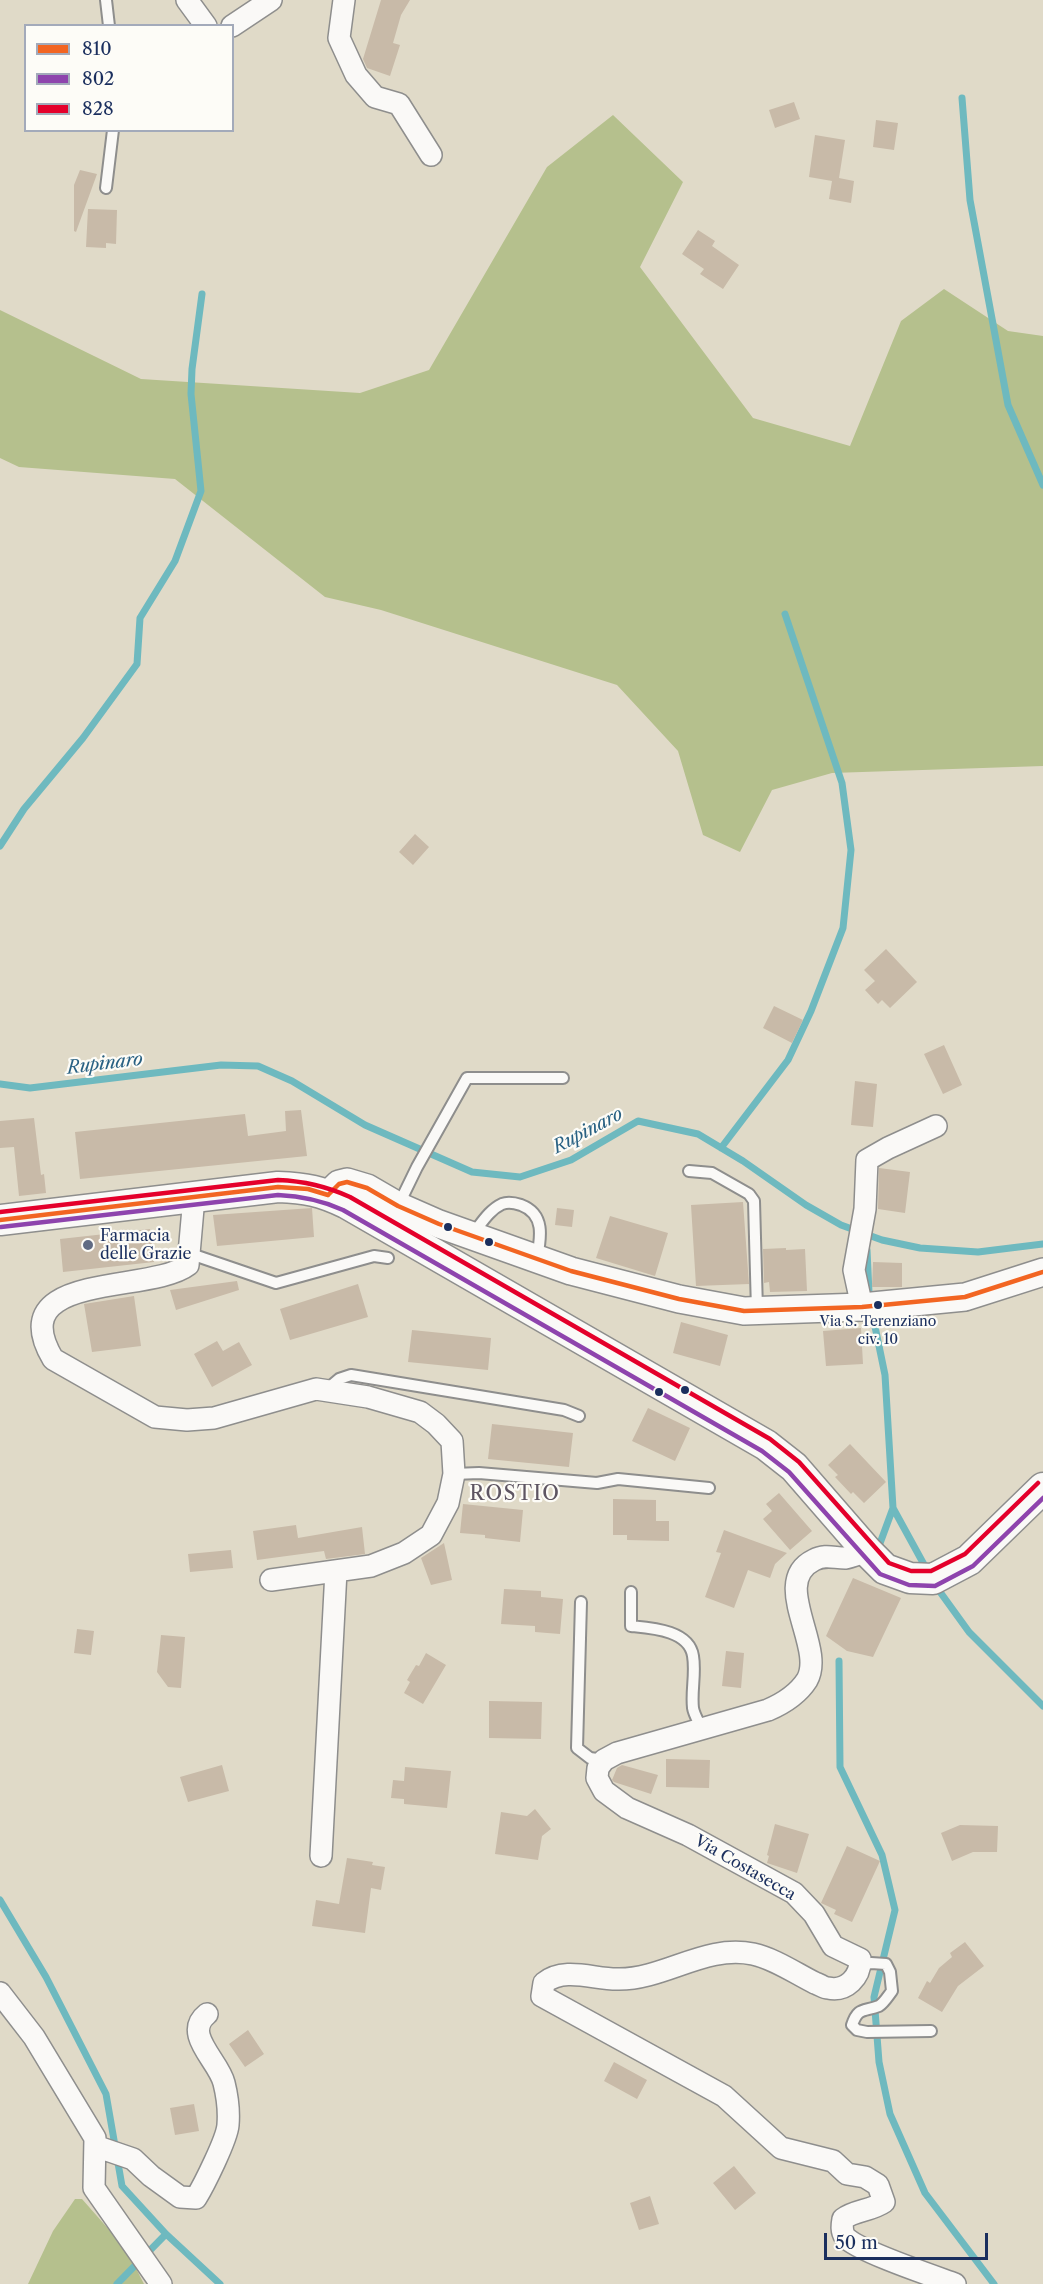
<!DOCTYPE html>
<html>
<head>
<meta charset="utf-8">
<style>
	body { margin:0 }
	#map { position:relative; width:1043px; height:2284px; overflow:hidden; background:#e0dac8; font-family:"Libre Caslon Text",serif }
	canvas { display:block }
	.legend { position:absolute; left:24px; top:24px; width:210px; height:108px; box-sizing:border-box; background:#fdfcf7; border:2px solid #a3aaba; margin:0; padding:8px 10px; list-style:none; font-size:18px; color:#1b2f5e }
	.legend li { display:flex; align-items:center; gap:12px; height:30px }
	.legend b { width:30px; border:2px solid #a3aaba }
	.scale { position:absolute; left:824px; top:2233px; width:164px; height:27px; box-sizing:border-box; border:3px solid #1b2f5e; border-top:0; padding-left:8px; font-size:18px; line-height:21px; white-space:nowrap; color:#1b2f5e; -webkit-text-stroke:4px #fdfcf7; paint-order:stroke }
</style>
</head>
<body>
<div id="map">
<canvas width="1043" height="2284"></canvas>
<ul class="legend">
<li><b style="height:8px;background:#f26522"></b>810</li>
<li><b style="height:8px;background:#8e44ad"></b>802</li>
<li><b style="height:8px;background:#e4002b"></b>828</li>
</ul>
<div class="scale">50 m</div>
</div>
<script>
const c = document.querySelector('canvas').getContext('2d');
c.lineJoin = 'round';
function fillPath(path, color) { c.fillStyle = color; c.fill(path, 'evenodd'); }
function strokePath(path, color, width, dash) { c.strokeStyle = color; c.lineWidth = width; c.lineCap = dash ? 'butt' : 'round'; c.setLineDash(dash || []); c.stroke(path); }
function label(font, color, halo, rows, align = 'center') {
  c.font = font + ' "Libre Caslon Text",serif'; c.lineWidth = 4.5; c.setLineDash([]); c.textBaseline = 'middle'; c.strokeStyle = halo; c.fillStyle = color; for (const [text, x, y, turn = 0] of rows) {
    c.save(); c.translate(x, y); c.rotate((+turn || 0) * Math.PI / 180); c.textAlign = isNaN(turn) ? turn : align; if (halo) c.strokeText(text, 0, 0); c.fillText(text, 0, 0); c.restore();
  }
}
const forest = new Path2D(`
	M613,115L683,182L640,267L753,418L850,446L901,321L944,289L1008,331L1043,336V766L832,773L772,790L740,852L703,835L678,751L617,685L381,610L325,597L175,479L19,467L0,458V310L141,379L360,393L429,370L547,167Z
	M75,2199H82L126,2249L144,2284H28L53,2231Z`);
const stream = new Path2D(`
	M962,98L970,200L1008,405L1043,485
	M0,846L24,809L83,738L137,664L140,618L175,561L201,491L191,394L192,369L202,294
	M0,1084L30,1088L221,1065L258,1066L292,1081L365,1125L472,1172L520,1177L571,1160L638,1121L698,1134L743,1161L806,1205L841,1225L882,1240L920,1248L978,1252L1043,1244
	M721,1148L788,1060L811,1011L843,928L851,850L842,783L785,614
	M867,1250L869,1293
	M872,1312L885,1375L893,1508L927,1570
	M879,1546L893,1508
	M935,1585L969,1632L1043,1706
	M839,1661L840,1767L882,1855L895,1910L874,1997L879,2062L890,2114L925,2193L994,2284
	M0,1900L46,1977L106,2094L122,2186L166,2234L220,2284
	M117,2284L166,2234`);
const building = new Path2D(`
	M381,0H410L401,15L393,43L400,45L390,76L367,68L363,59Z
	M794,102L800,119L775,128L769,110Z
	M876,120L898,123L894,150L873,147Z
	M815,135L845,140L839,178L854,181L851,203L829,199L832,181L809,177Z
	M80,170L97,174L76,232L74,231V185Z
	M88,209L117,210L116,244L106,243V248L86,247Z
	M698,230L715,241L712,246L739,265L723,289L700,274L704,269L682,254Z
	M415,834L429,847L413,865L399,852Z
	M886,949L917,982L890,1008L882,1000L878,1004L865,990L875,981L864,970Z
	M774,1006L803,1020L792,1043L763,1028Z
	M944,1045L962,1085L943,1094L924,1054Z
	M855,1081L877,1084L873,1127L851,1125Z
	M301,1110L307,1156L80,1179L75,1132L245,1114L248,1136L286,1131L285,1111Z
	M34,1118L41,1175L44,1174L46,1193L19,1196L14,1147L0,1148V1121Z
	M879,1168L910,1172L905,1213L878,1209Z
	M743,1202L749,1284L696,1286L691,1205Z
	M312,1208L314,1237L217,1246L213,1215Z
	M557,1208L574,1210L572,1227L555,1225Z
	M610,1216L668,1233L655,1276L596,1258Z
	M150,1229L154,1262L63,1272L60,1239Z
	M786,1248V1250L805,1249L807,1291L770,1292L769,1282L764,1283L763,1249Z
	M873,1262L902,1263V1287H872Z
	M237,1281L239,1290L176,1310L170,1290Z
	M358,1284L368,1317L290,1340L280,1309Z
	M134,1296L141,1346L92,1352L84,1304Z
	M681,1322L728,1335L720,1366L673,1353Z
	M861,1328L863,1364L826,1366L823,1331Z
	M412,1330L491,1338L488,1370L408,1362Z
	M217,1341L223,1351L239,1342L252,1365L212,1387L194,1354Z
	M648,1408L690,1428L675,1461L632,1441Z
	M492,1424L573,1433L569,1467L488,1459Z
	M850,1444L886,1482L864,1503L853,1492L851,1494L835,1477L838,1475L828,1465Z
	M779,1493L812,1531L790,1550L763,1519L772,1511L766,1504Z
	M613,1499L656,1500V1521H669V1541L627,1540V1535H613Z
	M463,1504L523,1510L520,1542L485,1538V1535L460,1533Z
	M296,1525L298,1538L362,1527L365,1554L326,1559L324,1551L257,1560L253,1531Z
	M724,1530L787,1553L775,1564L770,1578L748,1570L734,1608L705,1597L721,1553L716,1552Z
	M444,1543L452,1580L431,1585L421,1558Z
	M231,1550L233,1568L190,1572L188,1554Z
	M853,1578L901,1598L873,1657L847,1651L826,1636Z
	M504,1589L541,1591V1597L563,1599L560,1634L535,1632V1626L501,1624Z
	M77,1629L94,1631L91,1655L74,1653Z
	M161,1635L185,1637L181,1688L168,1687L157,1672Z
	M726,1651L744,1653L741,1688L722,1686Z
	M426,1653L446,1665L423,1704L404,1693L410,1682L407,1680L416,1665L419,1666Z
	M489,1701L542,1702L541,1739L489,1738Z
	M666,1759L710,1760L709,1788L666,1787Z
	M222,1765L229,1791L188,1802L180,1777Z
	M622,1765L658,1775L651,1794L614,1782L612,1780L617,1768Z
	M405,1767L451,1771L447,1808L404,1804V1799L391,1798L393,1780L404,1781Z
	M535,1809L551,1829L542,1836L538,1860L495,1854L501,1812L527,1816Z
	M775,1824L809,1834L797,1873L767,1863L769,1856L767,1855Z
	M960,1825L998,1826L997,1852H973L952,1861L941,1833Z
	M847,1846L880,1861L852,1922L834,1914L836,1910L821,1903Z
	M347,1858L373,1862L372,1865L385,1867L381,1890L371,1888L365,1933L312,1926L316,1900L339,1904Z
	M965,1942L984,1966L958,1986L942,2012L918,1998L927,1981L930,1983L939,1968L952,1957L950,1953Z
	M248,2030L264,2054L245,2067L229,2044Z
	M614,2062L647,2080L637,2099L604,2081Z
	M194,2104L199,2131L175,2135L170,2108Z
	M734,2166L756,2193L735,2210L713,2183Z
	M650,2196L659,2224L639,2230L630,2203Z`);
const service = new Path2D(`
	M106,0L109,26
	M106,188L113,130
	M689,1171L712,1173L749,1194L754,1201L757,1310
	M399,1204L417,1167L467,1078H563
	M472,1235C481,1224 489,1210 502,1204C507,1202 515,1203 521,1205C545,1214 541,1237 537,1258
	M188,1253L276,1283L374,1256L388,1258
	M326,1390L339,1379L351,1375L564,1410L579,1416
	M454,1474L479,1473L597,1483L618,1479L709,1488
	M631,1592V1626C651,1628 689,1630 693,1656C696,1673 691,1691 693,1708C694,1715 699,1722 702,1729
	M581,1602L577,1748L590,1758L604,1760
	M861,1966L871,1963L886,1964L890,1972L892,1991C888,1996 884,2003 879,2006C863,2012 858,2007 852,2025L857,2030L867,2032L931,2031`);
const minor = new Path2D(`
	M187,0L206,26
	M344,0L339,38L356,75L375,97L399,104L431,155
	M232,26L271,0
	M194,1197L188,1265C150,1294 1,1271 53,1359L155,1417L187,1420L214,1418L316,1389L368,1397L420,1412L436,1424L452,1441L454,1474L448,1503L431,1535L404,1553L371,1566L271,1580
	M862,1307L854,1270L865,1209L867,1160L888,1148L936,1126
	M867,1551C860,1553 852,1557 845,1558C834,1558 825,1554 814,1560C769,1582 826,1647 807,1680C798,1694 782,1704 768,1710L617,1753L604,1760L598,1768L597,1778L604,1791L627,1808L688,1835L794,1893L814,1914L833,1946L860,1959C861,1977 846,1992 828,1988C824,1988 819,1984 815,1983C795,1973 775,1959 753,1954C706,1944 665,1979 619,1979C595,1980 565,1966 544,1983L542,1996L724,2096L781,2148L833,2161L847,2174L865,2177L878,2185L884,2202C871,2211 855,2210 843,2219C842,2225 841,2231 845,2237C858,2251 933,2276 955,2284
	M321,1856L336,1571
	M0,1993L34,2037L95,2138L94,2188L161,2284
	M95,2146L133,2159L151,2176L180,2197L196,2198C204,2185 227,2139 228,2125C229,2113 227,2095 224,2083C219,2061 182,2034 207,2014`);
const tertiary = new Path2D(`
	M328,1195L339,1184L347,1182L367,1188L398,1206L439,1224L571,1271L679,1299L744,1311L862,1307L965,1297L1043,1272`);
const secondary = new Path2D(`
	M0,1220L278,1187C306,1188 321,1191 346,1203L766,1445L794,1467L867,1551L885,1569L910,1578L933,1579L969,1560L1043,1488`);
const bus1 = new Path2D(`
	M328,1195L339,1184L347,1182L367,1188L398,1206L439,1224L571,1271L679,1299L744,1311L862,1307L965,1297L1043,1272
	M0,1220L278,1187L308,1189L328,1195`);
const bus2 = new Path2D(`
	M1,1227L278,1195C301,1196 321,1200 343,1210L762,1451L789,1472L880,1574L909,1585L935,1586L973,1566L1043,1498`);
const bus3 = new Path2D(`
	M0,1212L278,1180C304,1181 326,1186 350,1197L770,1439L799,1462L889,1563L911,1571H931L965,1554L1038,1483`);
const markers = [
	[448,1227,5,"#1b2f5e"],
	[489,1242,5,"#1b2f5e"],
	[88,1245,6,"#606b83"],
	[878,1305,5,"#1b2f5e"],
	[685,1390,5,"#1b2f5e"],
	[659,1392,5,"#1b2f5e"]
];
const busNames = [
	["Via S. Terenziano",878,1322],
	["civ. 10",878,1340]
];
const poiNames = [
	["Farmacia",100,1236],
	["delle Grazie",100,1254]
];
const streetNames = [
	["Via Costasecca",745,1868,30]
];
const waterNames = [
	["Rupinaro",105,1064,-7],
	["Rupinaro",588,1131,-28]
];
const quarterNames = [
	["ROSTIO",515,1494]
];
fillPath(forest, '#b5c08d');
strokePath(stream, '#6eb9bf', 7);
fillPath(building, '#c8baa8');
strokePath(service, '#8e8e8d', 14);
strokePath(minor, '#8e8e8d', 24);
strokePath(tertiary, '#8e8e8d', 30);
strokePath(secondary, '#8e8e8d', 33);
strokePath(service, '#faf9f7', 10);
strokePath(minor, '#faf9f7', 21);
strokePath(tertiary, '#faf9f7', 27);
strokePath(secondary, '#faf9f7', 30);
strokePath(bus1, '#f26522', 4.5);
strokePath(bus2, '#8e44ad', 4.5);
strokePath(bus3, '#e4002b', 4.5);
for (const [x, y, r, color] of markers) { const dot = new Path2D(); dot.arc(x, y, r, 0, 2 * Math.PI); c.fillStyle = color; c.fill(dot); strokePath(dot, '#fdfcf7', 2); }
label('14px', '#1b2f5e', '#fdfcf7', busNames);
label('16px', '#1b2f5e', '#fdfcf7', poiNames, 'left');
label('16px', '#1b2f5e', '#fdfcf7', streetNames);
label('italic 18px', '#296183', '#fdfcf7', waterNames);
c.letterSpacing = '1.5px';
label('20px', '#5e5562', '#fdfcf7', quarterNames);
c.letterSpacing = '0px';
</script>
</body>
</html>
